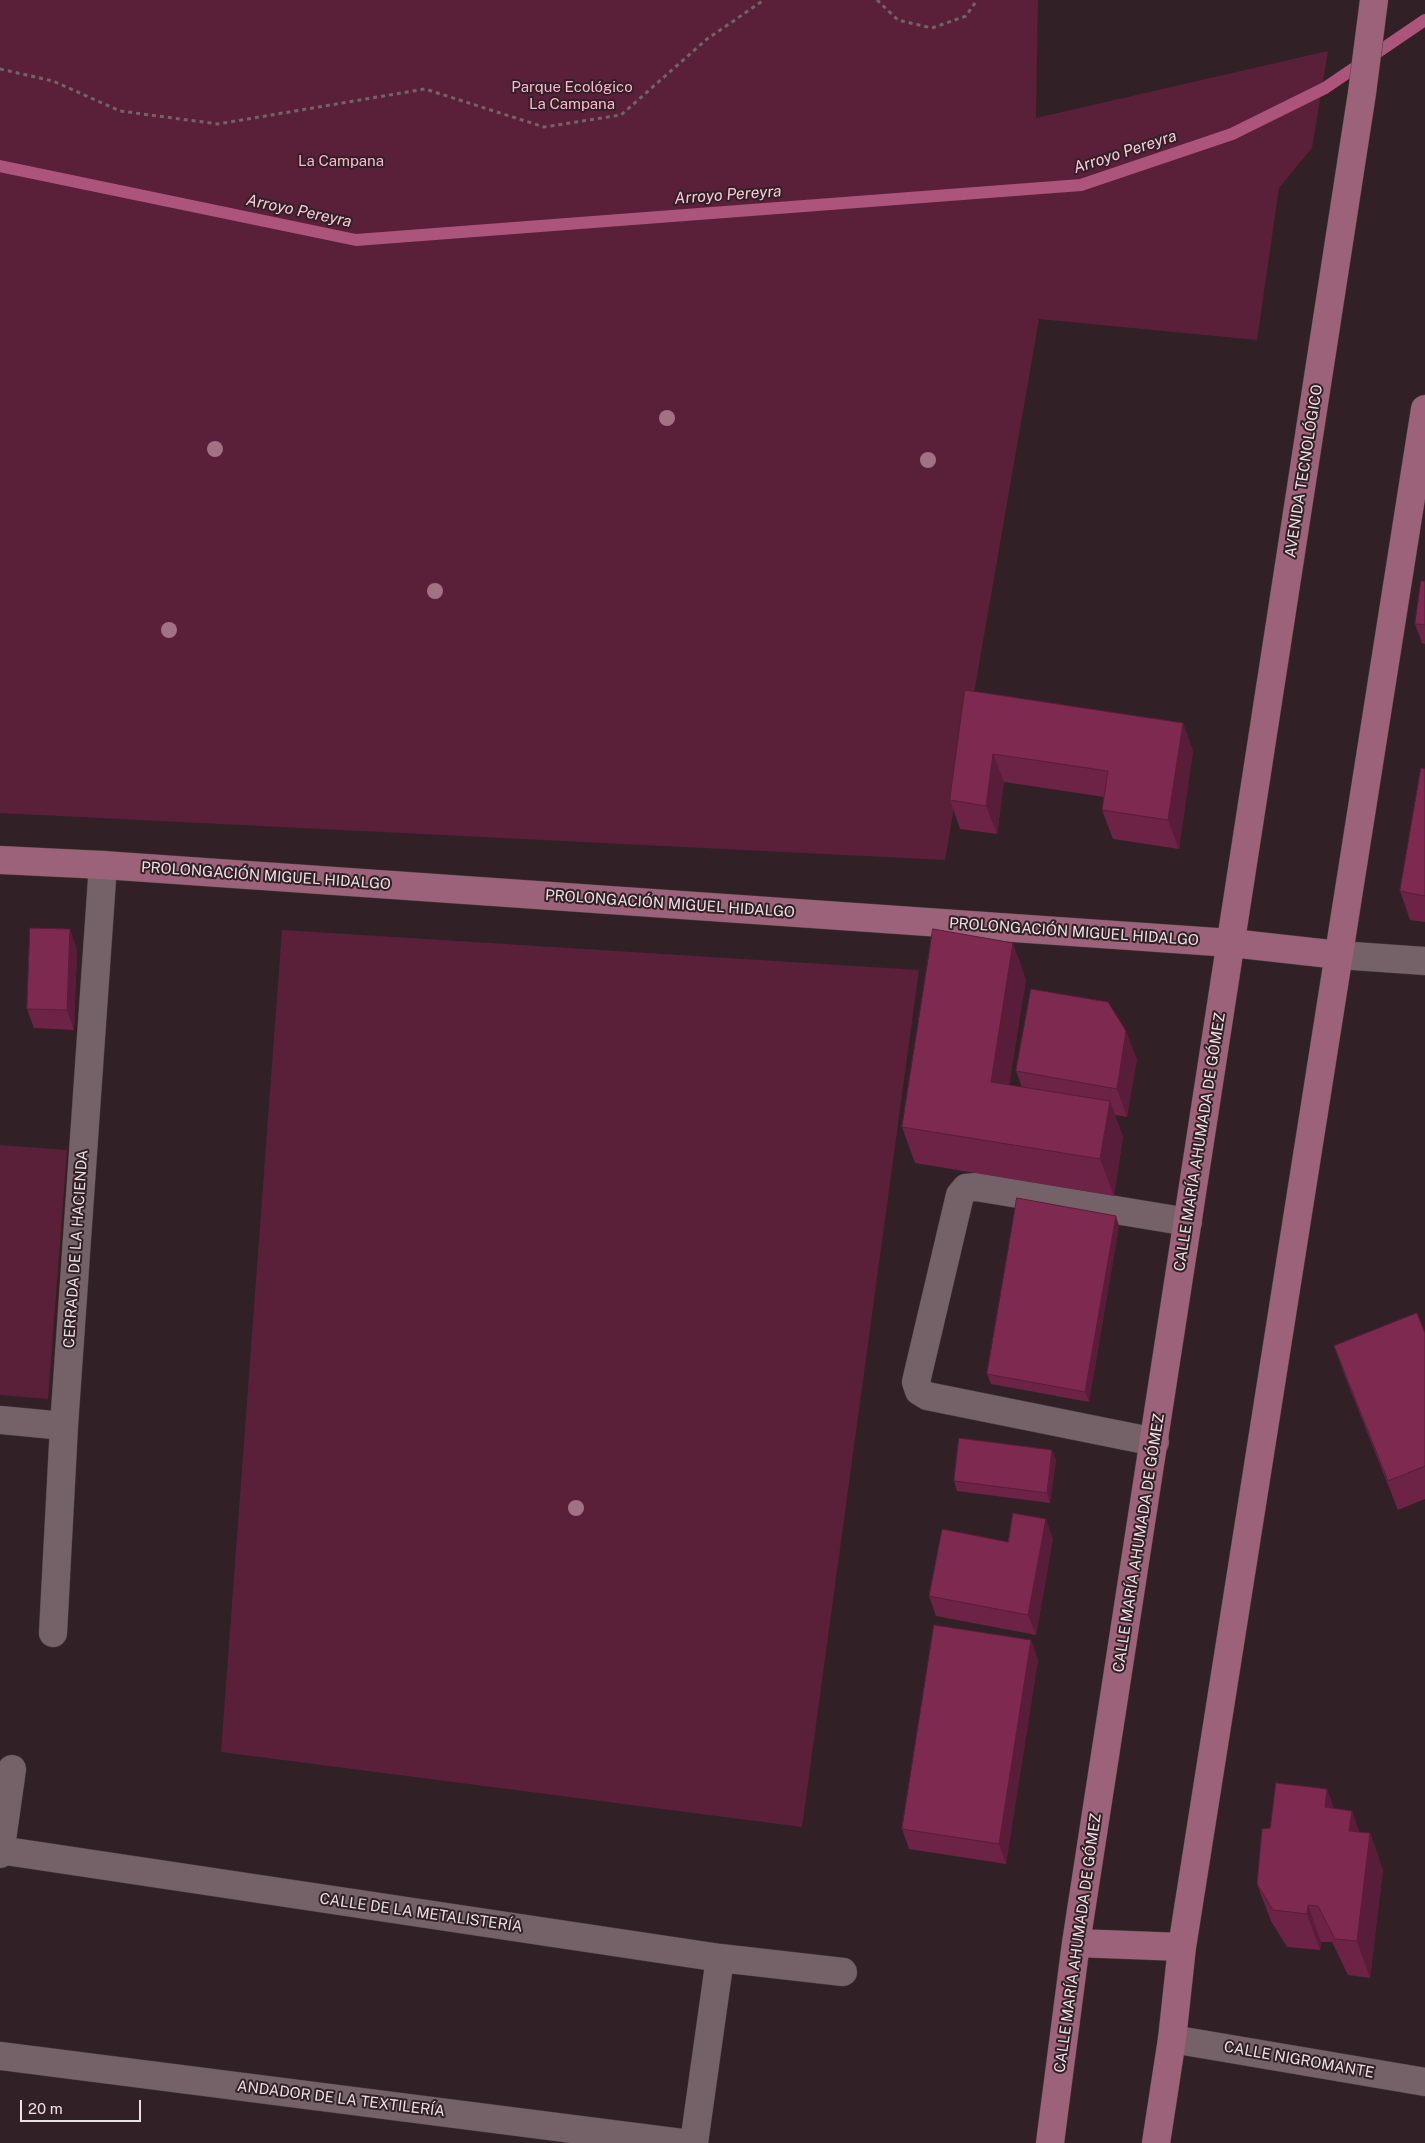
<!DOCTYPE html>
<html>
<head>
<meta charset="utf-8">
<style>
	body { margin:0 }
	#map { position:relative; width:1425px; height:2143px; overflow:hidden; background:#312026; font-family:"Public Sans",sans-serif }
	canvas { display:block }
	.scale { position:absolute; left:20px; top:2100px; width:121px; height:22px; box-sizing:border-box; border:2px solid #ece0e4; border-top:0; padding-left:6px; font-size:15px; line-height:18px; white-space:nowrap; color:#ece0e4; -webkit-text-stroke:4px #312026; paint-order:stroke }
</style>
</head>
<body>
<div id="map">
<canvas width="1425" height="2143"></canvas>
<div class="scale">20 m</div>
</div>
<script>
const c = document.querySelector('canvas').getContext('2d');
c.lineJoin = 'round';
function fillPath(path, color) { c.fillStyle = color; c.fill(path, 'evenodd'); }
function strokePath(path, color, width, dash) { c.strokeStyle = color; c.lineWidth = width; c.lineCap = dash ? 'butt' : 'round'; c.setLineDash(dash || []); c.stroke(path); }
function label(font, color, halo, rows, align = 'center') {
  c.font = font + ' "Public Sans",sans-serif'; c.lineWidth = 4; c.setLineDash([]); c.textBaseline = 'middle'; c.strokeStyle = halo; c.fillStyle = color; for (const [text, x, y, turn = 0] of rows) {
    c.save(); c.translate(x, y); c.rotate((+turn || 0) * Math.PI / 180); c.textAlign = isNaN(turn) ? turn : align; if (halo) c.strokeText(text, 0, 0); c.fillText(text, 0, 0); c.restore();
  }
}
const green = new Path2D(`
	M0,0H1038L1036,118L1328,51L1312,148L1279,188L1257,340L1039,319L945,860L0,813Z
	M282,930L919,970L802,1827L221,1752Z
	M0,1145L67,1150L48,1399L0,1395Z`);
const stream = new Path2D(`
	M0,166L356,240L1081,185L1232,134L1325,88L1425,20`);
const path = new Path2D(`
	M877,0L898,20L932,28L966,16L977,0
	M0,69L53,81L120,111L218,124L425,89L544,127L621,115L707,39L764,0`);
const minor = new Path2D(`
	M1339,955L1425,961
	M0,1420L64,1426
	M1155,1442L927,1396L919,1391L916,1382L960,1195L966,1188L976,1187L1188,1222
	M53,1633L64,1426L103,865
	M0,1850L720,1958L843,1972
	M0,1854L12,1769
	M1172,2039L1425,2082
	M0,2056L682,2143
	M694,2143L720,1958`);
const major = new Path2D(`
	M0,860L103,865L1231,943L1339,955
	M1076,1943L1182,1947
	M1050,2143L1076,1943L1362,93L1374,0
	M1156,2143L1172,2039L1182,1947L1425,409`);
const trees = [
	[667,418],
	[215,449],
	[928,460],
	[435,591],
	[169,630],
	[576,1508]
];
const wall = new Path2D(`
	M1425,581V644L1422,643L1415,624Z
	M965,690L1183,723L1193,751L1179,849L1113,839L1102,810L1104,797L1004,782L997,834L960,829L950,800Z
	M1425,769V922L1410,920L1400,891Z
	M77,949L74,1030L34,1028L27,1009Z
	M1026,979L1009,1085L1022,1087L1016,1071L1137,1059L1127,1117L1115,1115L1123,1137L1114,1196L915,1163L902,1127Z
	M1119,1226L1089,1402L991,1384L987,1374Z
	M1425,1333V1499L1398,1510L1344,1374L1334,1346Z
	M1056,1460L1050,1503L957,1491L954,1481Z
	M1053,1539L1036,1635L936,1616L929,1596L1008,1542Z
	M1031,1640L1038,1660L1006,1864L909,1849L902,1829Z
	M1327,1789L1334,1809L1352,1811L1359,1832L1370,1833L1383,1870L1370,1978L1348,1975L1332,1942H1321L1320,1950L1287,1947L1271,1921L1257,1884L1270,1828Z`);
const shadedWall = new Path2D(`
	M1183,723L1193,751L1179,849L1168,820Z
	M993,754L1004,782L997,834L986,806Z
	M70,929L77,949L74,1030L67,1010Z
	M1013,943L1026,979L1004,1118L991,1082Z
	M1126,1031L1137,1059L1127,1117L1117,1089Z
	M1110,1101L1123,1137L1114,1196L1100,1159Z
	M1116,1216L1119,1226L1089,1402L1085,1392Z
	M1052,1450L1056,1460L1050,1503L1047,1493Z
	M1046,1519L1053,1539L1036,1635L1028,1615Z
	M1031,1640L1038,1660L1006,1864L999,1844Z
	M1327,1789L1340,1826L1325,1807Z
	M1352,1811L1365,1848L1349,1831Z
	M1370,1833L1383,1870L1370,1978L1357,1941Z
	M1308,1905L1321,1942L1320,1950L1307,1914Z`);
const building = new Path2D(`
	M1421,581H1425V625L1415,624Z
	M965,690L1183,723L1168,820L1102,810L1108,771L993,754L986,806L950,800Z
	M1421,768L1425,769V896L1400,891Z
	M30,928L70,929L67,1010L27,1009Z
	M933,929L1013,943L991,1082L1110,1101L1100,1159L902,1127Z
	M1031,989L1108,1002L1126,1031L1117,1089L1016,1071Z
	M1017,1198L1116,1216L1085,1392L987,1374Z
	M1417,1313L1425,1333V1466L1388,1481L1334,1346Z
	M959,1438L1052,1450L1047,1493L954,1481Z
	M1013,1513L1046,1519L1028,1615L929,1596L942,1529L1008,1542Z
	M934,1625L1031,1640L999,1844L902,1829Z
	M1276,1783L1327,1789L1325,1807L1352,1811L1349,1831L1370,1833L1357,1941L1335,1939L1318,1906L1308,1905L1307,1914L1273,1910L1257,1884L1262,1829L1270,1828Z`);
const parkNames = [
	["Parque Ecológico",572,87],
	["La Campana",572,104],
	["La Campana",341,161]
];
const streetNames = [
	["AVENIDA TECNOLÓGICO",1304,471,-81],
	["PROLONGACIÓN MIGUEL HIDALGO",266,876,4],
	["PROLONGACIÓN MIGUEL HIDALGO",670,904,4],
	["PROLONGACIÓN MIGUEL HIDALGO",1074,932,4],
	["CALLE MARÍA AHUMADA DE GÓMEZ",1200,1142,-81],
	["CERRADA DE LA HACIENDA",76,1249,-86],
	["CALLE MARÍA AHUMADA DE GÓMEZ",1139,1543,-81],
	["CALLE DE LA METALISTERÍA",421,1913,8],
	["CALLE MARÍA AHUMADA DE GÓMEZ",1078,1943,-82],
	["CALLE NIGROMANTE",1299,2060,10],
	["ANDADOR DE LA TEXTILERÍA",341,2099,7]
];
const waterNames = [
	["Arroyo Pereyra",1125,152,-18],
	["Arroyo Pereyra",728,195,-4],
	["Arroyo Pereyra",299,211,12]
];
fillPath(green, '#5a203a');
strokePath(stream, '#ad547a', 12);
strokePath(minor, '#4b3d42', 29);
strokePath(major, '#4b3d42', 29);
strokePath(path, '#736369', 3, [4, 4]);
strokePath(minor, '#756168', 28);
strokePath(major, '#9b6279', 28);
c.fillStyle = '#a27184';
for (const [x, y] of trees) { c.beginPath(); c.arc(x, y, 8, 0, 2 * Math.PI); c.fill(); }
fillPath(wall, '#6c2345');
fillPath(shadedWall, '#581d38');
fillPath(building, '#7d2950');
strokePath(building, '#581d38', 1);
label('15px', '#feb4d0', '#312026', parkNames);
label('15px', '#ece0e4', '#312026', streetNames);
label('italic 16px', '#fbc9db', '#312026', waterNames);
</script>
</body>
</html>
